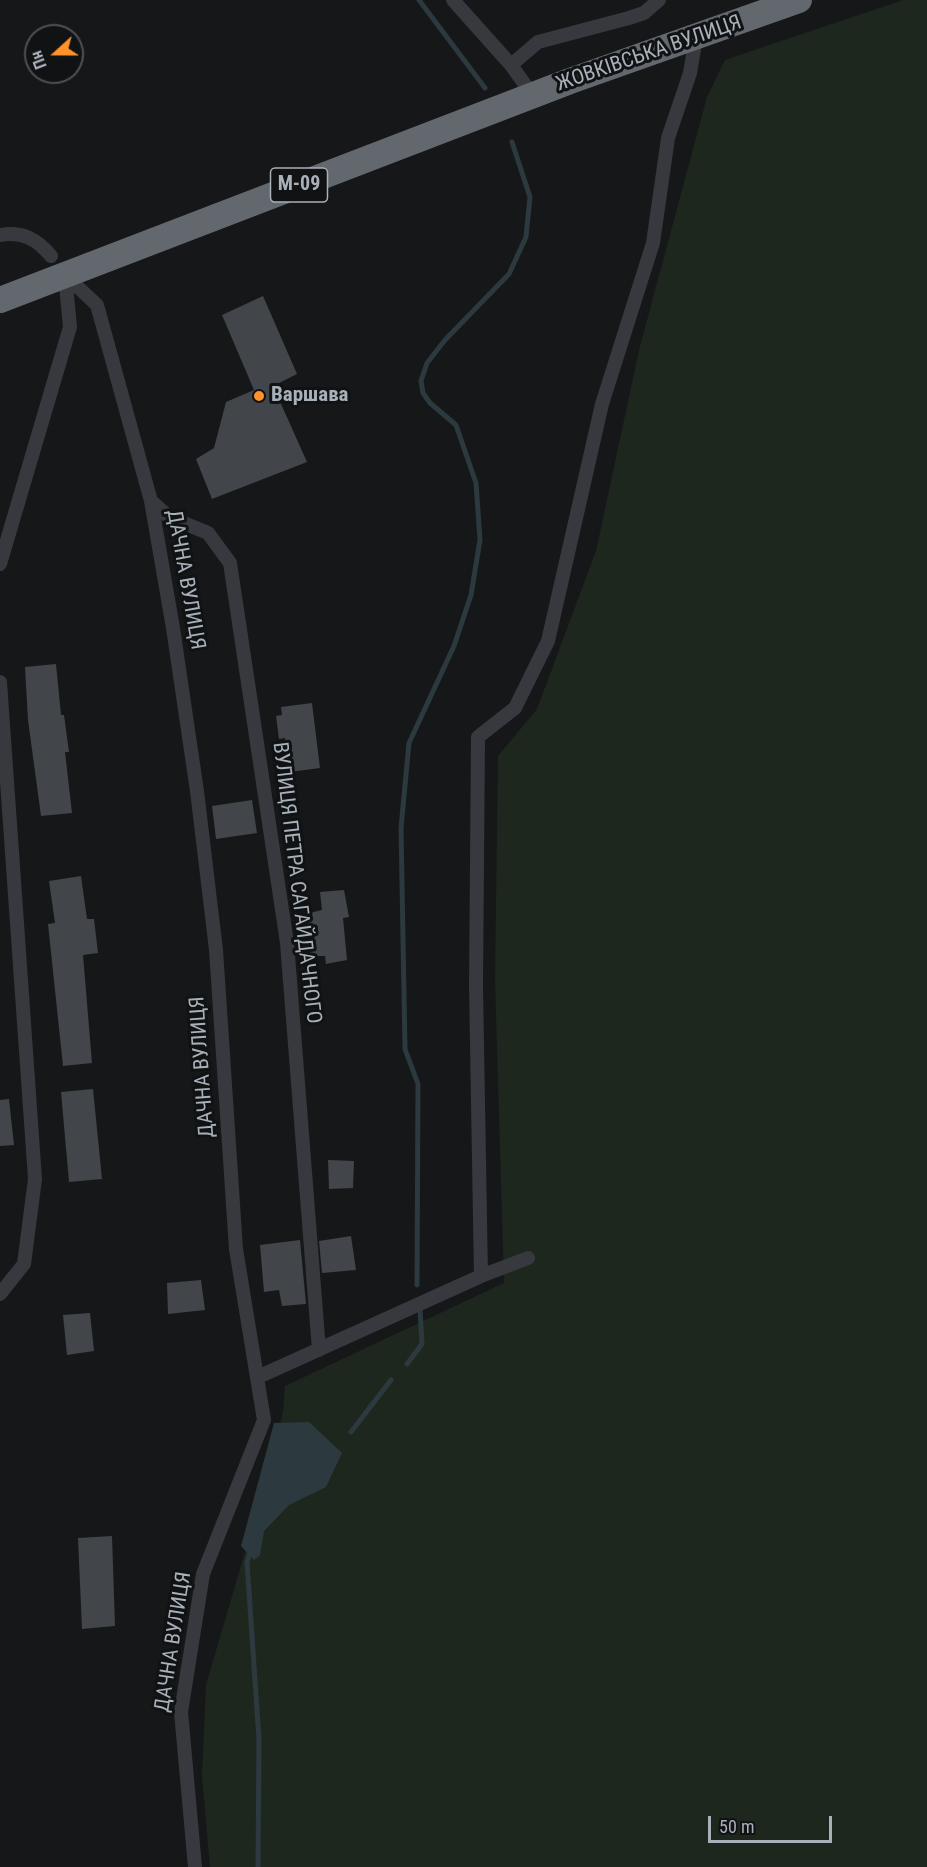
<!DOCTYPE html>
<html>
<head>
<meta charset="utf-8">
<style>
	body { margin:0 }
	#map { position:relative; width:927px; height:1867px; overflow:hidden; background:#161719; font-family:"Roboto Condensed",sans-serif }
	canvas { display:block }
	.north { position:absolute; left:24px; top:24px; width:60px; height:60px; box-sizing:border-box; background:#111214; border:2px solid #4d5156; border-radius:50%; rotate:249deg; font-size:16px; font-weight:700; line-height:24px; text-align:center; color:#a8b0b9 }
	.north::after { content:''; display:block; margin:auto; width:21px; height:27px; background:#fd932a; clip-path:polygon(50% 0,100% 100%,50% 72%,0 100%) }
	.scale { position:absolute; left:708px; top:1816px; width:124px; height:27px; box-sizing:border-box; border:3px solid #a8b0b9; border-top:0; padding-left:8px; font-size:18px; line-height:21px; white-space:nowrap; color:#a8b0b9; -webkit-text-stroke:4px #111214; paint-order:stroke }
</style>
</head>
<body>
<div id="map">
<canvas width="927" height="1867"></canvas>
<div class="north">Пн</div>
<div class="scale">50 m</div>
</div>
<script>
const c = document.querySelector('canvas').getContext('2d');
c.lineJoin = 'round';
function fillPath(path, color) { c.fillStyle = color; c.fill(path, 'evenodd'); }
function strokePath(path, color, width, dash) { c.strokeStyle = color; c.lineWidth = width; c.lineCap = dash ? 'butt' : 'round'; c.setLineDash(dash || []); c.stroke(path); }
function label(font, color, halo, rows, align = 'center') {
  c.font = font + ' "Roboto Condensed",sans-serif'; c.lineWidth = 6; c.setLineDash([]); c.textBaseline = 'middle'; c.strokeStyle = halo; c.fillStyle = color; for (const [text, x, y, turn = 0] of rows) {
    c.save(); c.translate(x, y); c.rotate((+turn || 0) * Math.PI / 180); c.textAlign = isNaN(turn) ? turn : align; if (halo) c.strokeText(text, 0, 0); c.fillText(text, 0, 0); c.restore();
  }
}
const green = new Path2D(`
	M903,0H927V1867H210L202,1776L206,1685L268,1473L283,1412L285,1386L504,1283L495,980L498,756L537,709L596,551L639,350L707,97L725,60Z`);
const water = new Path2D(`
	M309,1422L342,1453L326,1487L289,1505L264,1531L260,1555L254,1560L241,1546L274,1423Z`);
const stream = new Path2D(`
	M419,0L485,88
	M417,1285L418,1084L405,1049L401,828L409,743L454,646L471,595L480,540L476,483L456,425L430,403L423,393L421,381L427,363L445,340L509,274L526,237L530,197L512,142
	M407,1364L422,1344L420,1309
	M351,1432L391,1380
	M251,1549L247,1562L259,1740L258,1867`);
const building = new Path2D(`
	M263,296L297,374L273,386L307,462L212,499L196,459L214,448L226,402L254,390L222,315Z
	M56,664L61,715H64L69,752H65L72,813L41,816L28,720L25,667Z
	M312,703L320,768L290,772L285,738L279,739L276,716L282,715L281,707Z
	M252,800L257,833L216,839L212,806Z
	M81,876L87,919H94L98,953L83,955L92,1063L63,1066L48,924L55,923L49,881Z
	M344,890L349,917L343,918L347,960L326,964L325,956H310L305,914L322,910L320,892Z
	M93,1089L102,1179L69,1182L61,1092Z
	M9,1099L14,1145L0,1146V1100Z
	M328,1160L354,1161L353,1188L329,1189Z
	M351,1236L356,1270L322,1273L319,1241Z
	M300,1240L306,1304L282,1306L279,1290L264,1292L260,1245Z
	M201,1280L205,1310L168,1314L167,1283Z
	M90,1313L94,1351L67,1355L63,1315Z
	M112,1536L115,1626L82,1629L78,1538Z`);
const street = new Path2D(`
	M453,0L511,65L533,96
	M511,65L538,42L629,18L644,13L659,0
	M0,235C22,231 37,239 51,256
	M65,275L97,305L151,501L173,628L197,791L216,950L236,1249L264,1420L203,1574L181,1712L195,1867
	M151,501L169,517L208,533L230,563L287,943L319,1350
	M0,564L70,327L65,275
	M0,682L35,1179L24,1264L0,1294
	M481,1276L476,986L478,737L515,708L548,641L602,404L653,243L668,138L690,73L696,38
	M258,1377L481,1276L528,1258`);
const highway = new Path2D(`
	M0,300L570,81L799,0`);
const markers = [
	[259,396,6,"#fd932a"]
];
const shields = [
	[299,185,57]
];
const shieldNames = [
	["М-09",299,185]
];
const streetNames = [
	["ЖОВКІВСЬКА ВУЛИЦЯ",649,54,-19],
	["ДАЧНА ВУЛИЦЯ",185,580,80],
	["ВУЛИЦЯ ПЕТРА САГАЙДАЧНОГО",296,883,83],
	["ДАЧНА ВУЛИЦЯ",203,1067,-94],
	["ДАЧНА ВУЛИЦЯ",174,1642,-81]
];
const poiNames = [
	["Варшава",271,396]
];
fillPath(green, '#1e271e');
fillPath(water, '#2c393e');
strokePath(stream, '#2c393e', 5);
fillPath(building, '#424549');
strokePath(street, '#37393e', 14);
strokePath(highway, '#63686f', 26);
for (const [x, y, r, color] of markers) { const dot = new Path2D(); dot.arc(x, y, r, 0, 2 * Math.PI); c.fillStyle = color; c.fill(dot); strokePath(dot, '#111214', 2); }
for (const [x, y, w] of shields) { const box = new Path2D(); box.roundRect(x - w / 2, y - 17, w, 34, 4.5); c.fillStyle = '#111214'; c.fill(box); strokePath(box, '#a8b0b9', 1.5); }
label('bold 20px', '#a8b0b9', null, shieldNames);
label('21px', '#a8b0b9', '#111214', streetNames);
label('bold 21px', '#a8b0b9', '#111214', poiNames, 'left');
</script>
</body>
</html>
